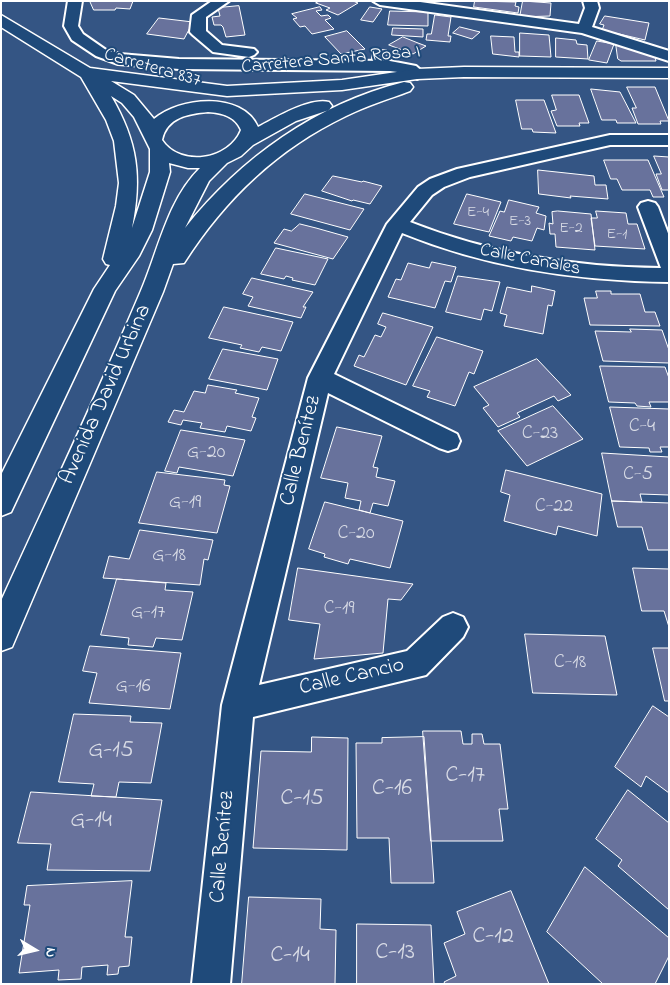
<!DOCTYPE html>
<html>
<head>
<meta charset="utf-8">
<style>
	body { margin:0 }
	#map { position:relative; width:670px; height:985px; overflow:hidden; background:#345584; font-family:"Indie Flower",sans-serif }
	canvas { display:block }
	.frame { position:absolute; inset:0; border:2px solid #fff; pointer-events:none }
	.north { position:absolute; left:10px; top:925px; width:50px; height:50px; -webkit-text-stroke:4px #1f4a7a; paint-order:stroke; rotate:99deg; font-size:14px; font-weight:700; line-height:20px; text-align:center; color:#fff }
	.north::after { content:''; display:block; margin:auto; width:18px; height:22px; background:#fff; clip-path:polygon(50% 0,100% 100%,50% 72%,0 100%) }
</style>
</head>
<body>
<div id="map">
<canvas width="670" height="985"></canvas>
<div class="frame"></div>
<div class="north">N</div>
</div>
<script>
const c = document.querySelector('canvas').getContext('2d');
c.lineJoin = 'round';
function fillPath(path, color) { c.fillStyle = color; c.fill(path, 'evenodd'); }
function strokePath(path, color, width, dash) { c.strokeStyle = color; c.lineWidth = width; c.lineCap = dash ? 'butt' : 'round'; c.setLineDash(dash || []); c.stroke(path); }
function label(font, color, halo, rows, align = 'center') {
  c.font = font + ' "Indie Flower",sans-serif'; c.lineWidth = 4; c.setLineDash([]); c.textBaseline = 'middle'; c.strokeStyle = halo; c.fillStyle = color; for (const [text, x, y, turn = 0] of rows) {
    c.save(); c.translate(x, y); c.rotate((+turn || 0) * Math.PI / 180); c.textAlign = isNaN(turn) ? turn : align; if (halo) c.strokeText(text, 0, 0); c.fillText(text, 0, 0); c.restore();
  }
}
const building = new Path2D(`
	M90,1H133L130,9L116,8L115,10H94Z
	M320,1H353L358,3L338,15L326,10L330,8L316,3Z
	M475,1L516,2L515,6L519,7L518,13L474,7Z
	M523,1L551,3L550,16L520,17Z
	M239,6L245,35L226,37L223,27L221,25H214L212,17L220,16L218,8Z
	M320,7L322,10L316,11L321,16L328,15L331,18L325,20L334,29L312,34L305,26L300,27L293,19L297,18L292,14Z
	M370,7L382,9L373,22L361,20Z
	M390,11L428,12V26L388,25Z
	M435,15L451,17L448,36H451L450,42L426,40L427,34H431Z
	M605,16L649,23L645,40L602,30L604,25L600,24Z
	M159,18L193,22L184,39L147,34Z
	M460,27L480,32L472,39L453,33Z
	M393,28L423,29V37L392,35Z
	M347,31L365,49L341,54L325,37Z
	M520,33L549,35L551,57L520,56Z
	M491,36L514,37L515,52H519V57L493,54Z
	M403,37L418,43L426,46L413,54L389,45Z
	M556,38L576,40L577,44L587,45L588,59L556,57Z
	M597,41L614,44L607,63L589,60Z
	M616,44L654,53L656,61H621L618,59Z
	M372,49L387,50V59H372Z
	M627,87H655L669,121H660L661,124H638L632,108H636Z
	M591,89L620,92L636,123H617L616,120H602Z
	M552,95H579L589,123H579L580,126H557L551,111L556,110Z
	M516,100H544L556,133L533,132L532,129H522Z
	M654,156L669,157V190H662L656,174H661Z
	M604,160H648L664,197H653L650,190H622L617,179H611Z
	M538,170L594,176L595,185H606L608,199L570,196L571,198L539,194Z
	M333,176L362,182L363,181L382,186L370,204L353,200L352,201L322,191Z
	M305,194L364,209L350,230L291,214Z
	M467,194L501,202L489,232L454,224Z
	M509,200L539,207L536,213L546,216L544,230L537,228L532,241L513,237L511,241L489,236L500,211L504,212Z
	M558,211L591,214L595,250L556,247L555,234H550L549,223L553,224L552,212Z
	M596,211L626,213L628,224H637L645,249L595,246L591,218H597Z
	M300,224L316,228L348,237L333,259L274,243L284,229L291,231Z
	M276,248L328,259L315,285L292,280L293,278L286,276L284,279L261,274Z
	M432,262L456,267L451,282L445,281L435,308L388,297L396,279L401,280L408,263L429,268Z
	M458,276L500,282L492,311L484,309L481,320L446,312Z
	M252,278L313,292L303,307H306L301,318L248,306L253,297L243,294Z
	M532,286L555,291L552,306L548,305L543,334L504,326L507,315L500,313L507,287L531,292Z
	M596,291H611V294H640L645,312H655L660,326L590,325L584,298H597Z
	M224,307L293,322L281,351L262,347L259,352L240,348L242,345L209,338Z
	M383,313L433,327L406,385L354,366L359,355L364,357L375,335L381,337L386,327L378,324Z
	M630,329L662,330L669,350V363L603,361L595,331L631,332Z
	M437,337L483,351L474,374L469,372L455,406L427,397L430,391L413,386Z
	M223,349L278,359L267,390L209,379Z
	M537,359L571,395L558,401L554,396L517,413L520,417L498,427L483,408L489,405L474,387Z
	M600,366L665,367L669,378V402H649L651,407L637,406L635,403L609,402Z
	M208,385L237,390L235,393L259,398L252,417L256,418L251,431L227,426L225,432L200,428L202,423L183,420L181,425L168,422L174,410L184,412L194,391L205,393Z
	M553,406L583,439L527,466L498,431Z
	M610,407L669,409V447H660L662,452H650L649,448L620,447Z
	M337,427L382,436L373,467L378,468L376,477L395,481L388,506L373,503L370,513L359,510L361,501L345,498L348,483L321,478Z
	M181,430L245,440L233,476L179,467L177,473L165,471Z
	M602,453L669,457V495L640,494L642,502L612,501Z
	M506,470L602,494L597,536L558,526L556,535L504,521L510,495L501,492Z
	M157,472L225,480L224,485L230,486L217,533L139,523Z
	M612,501L669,503V550H648L642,527H618Z
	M325,502L403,521L390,568L350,559L348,564L324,557L325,554L309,549Z
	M140,530L213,540L208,560L204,559L200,585L103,578L109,556L129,559Z
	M298,568L413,584L401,600L388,599L383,653L314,659L320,624L289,620Z
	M633,568L669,569V627L664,611H642Z
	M117,579L166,583L165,590L193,592L182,640L156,638L153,647L128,645L129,638L101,635Z
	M525,634L605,636L617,695L533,693Z
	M90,646L181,653L170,709L89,703L97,673L83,671Z
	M653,648H669V701H665Z
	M653,706L669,717V793L646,776L641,787L615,767Z
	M74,714L131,716L130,722L162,723L151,783L119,782L116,797L91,796L94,784L59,782Z
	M423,731H461L463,744H472V734H482L484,744H500L508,809H499L503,841H431Z
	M312,737L348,738L347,850L253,848L261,751L311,752Z
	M424,737L434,883H391L389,838H357L356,743H382V738Z
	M628,790L669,823V910L618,866L622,860L596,839Z
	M31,792L162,800L150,871L47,870L51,844L18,843Z
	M585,867L669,938V956L655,984H603L547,932Z
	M132,881L125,937H132L129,966L119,967L118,974L107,975L108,965L82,967L81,979L58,980L59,970L19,973L30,905H24L27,886Z
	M511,891L549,984H445L444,982L456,976L444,943L465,934L457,912Z
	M249,897L321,899L320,929L336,930L335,984H242Z
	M357,924L431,925L434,984H357Z`);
const minor = new Path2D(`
	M68,1H82L78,26L83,34L106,50L120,54L179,59L390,61L416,66L425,74L417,79L405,73L390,71L179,69L118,64L96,56L72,40L64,26Z
	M212,1H229L206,17V31L222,45L254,49L257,52L254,55L249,57L213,52L193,35L190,32L192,15Z
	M373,1H413L579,24L585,8L583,1H597L599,8L592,27L669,51V61L582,33L380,5Z
	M610,135H669V145H610L470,177L444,187L432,195L410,222C491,254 574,267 661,268L638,207L641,203L648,201L655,203L658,207L669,236V282C577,281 488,268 402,233L334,374L457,434L460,441L457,448L448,451L439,448L328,393L259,685L407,651L443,617L453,613L463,617L468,627L463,637L426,675L253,717L230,984H192L222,705L308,378L387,224L418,187L430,179L457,169Z`);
const tertiary = new Path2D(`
	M1,15L90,68L227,86L342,80L417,69L464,67L669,68V78L464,77L417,79L342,90L227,96L111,81L134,95L154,119C179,97 242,91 258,127C275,118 310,97 329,102L332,106L329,110L296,121L253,145L241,156L227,163L209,181L185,228C241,158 316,104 404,82L410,83L413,87L410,91C389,99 366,106 346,116C277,149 225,199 184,263L173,264L163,292L12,647L1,651V601C48,498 96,397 140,293C158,252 167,200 200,168H188L169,163L170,172L152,230L139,256L115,291L11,512L1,516V475L94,289L110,265L106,264L103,259L116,206L119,183L114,141L106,120L81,77L1,27ZM111,96L122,103L134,117L150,149V172L132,228C142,177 138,142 111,96ZM208,112C222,113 235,116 241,130C229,160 181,168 162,140C167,117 188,114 208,112Z`);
const farNumbernames = [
	["E-4",478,213],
	["E-3",520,222],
	["E-2",571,229],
	["E-1",617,235]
];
const farStreetnames = [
	["Carretera Santa Rosa I",331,61,-5],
	["Carretera 837",152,69,16],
	["Calle Canales",530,261,11]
];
const numberNames = [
	["C-4",642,428],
	["C-23",540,435],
	["G-20",206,454],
	["C-5",638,476],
	["G-19",185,504],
	["C-22",554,508],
	["C-20",356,535],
	["G-18",169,557],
	["C-19",339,610],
	["G-17",148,614],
	["C-18",570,664],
	["G-16",133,688]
];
const streetNames = [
	["Avenida David Urbina",107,395,-66],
	["Calle Benítez",302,451,-76],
	["Calle Cancio",352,678,-13],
	["Calle Benítez",224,847,-85]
];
const nearNumbernames = [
	["G-15",111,752],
	["C-17",465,777],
	["C-16",392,790],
	["C-15",302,800],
	["G-14",91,822],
	["C-12",493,938],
	["C-13",395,954],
	["C-14",290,957]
];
fillPath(building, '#68729c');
strokePath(building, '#fff', 1);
strokePath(minor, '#fff', 4);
strokePath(tertiary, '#fff', 3);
fillPath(minor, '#1f4a7a');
fillPath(tertiary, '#1f4a7a');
label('16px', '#d9dce6', null, farNumbernames);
label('19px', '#fff', '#1f4a7a', farStreetnames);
label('20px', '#d9dce6', null, numberNames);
label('22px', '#fff', '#1f4a7a', streetNames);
label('24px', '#d9dce6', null, nearNumbernames);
</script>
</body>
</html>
